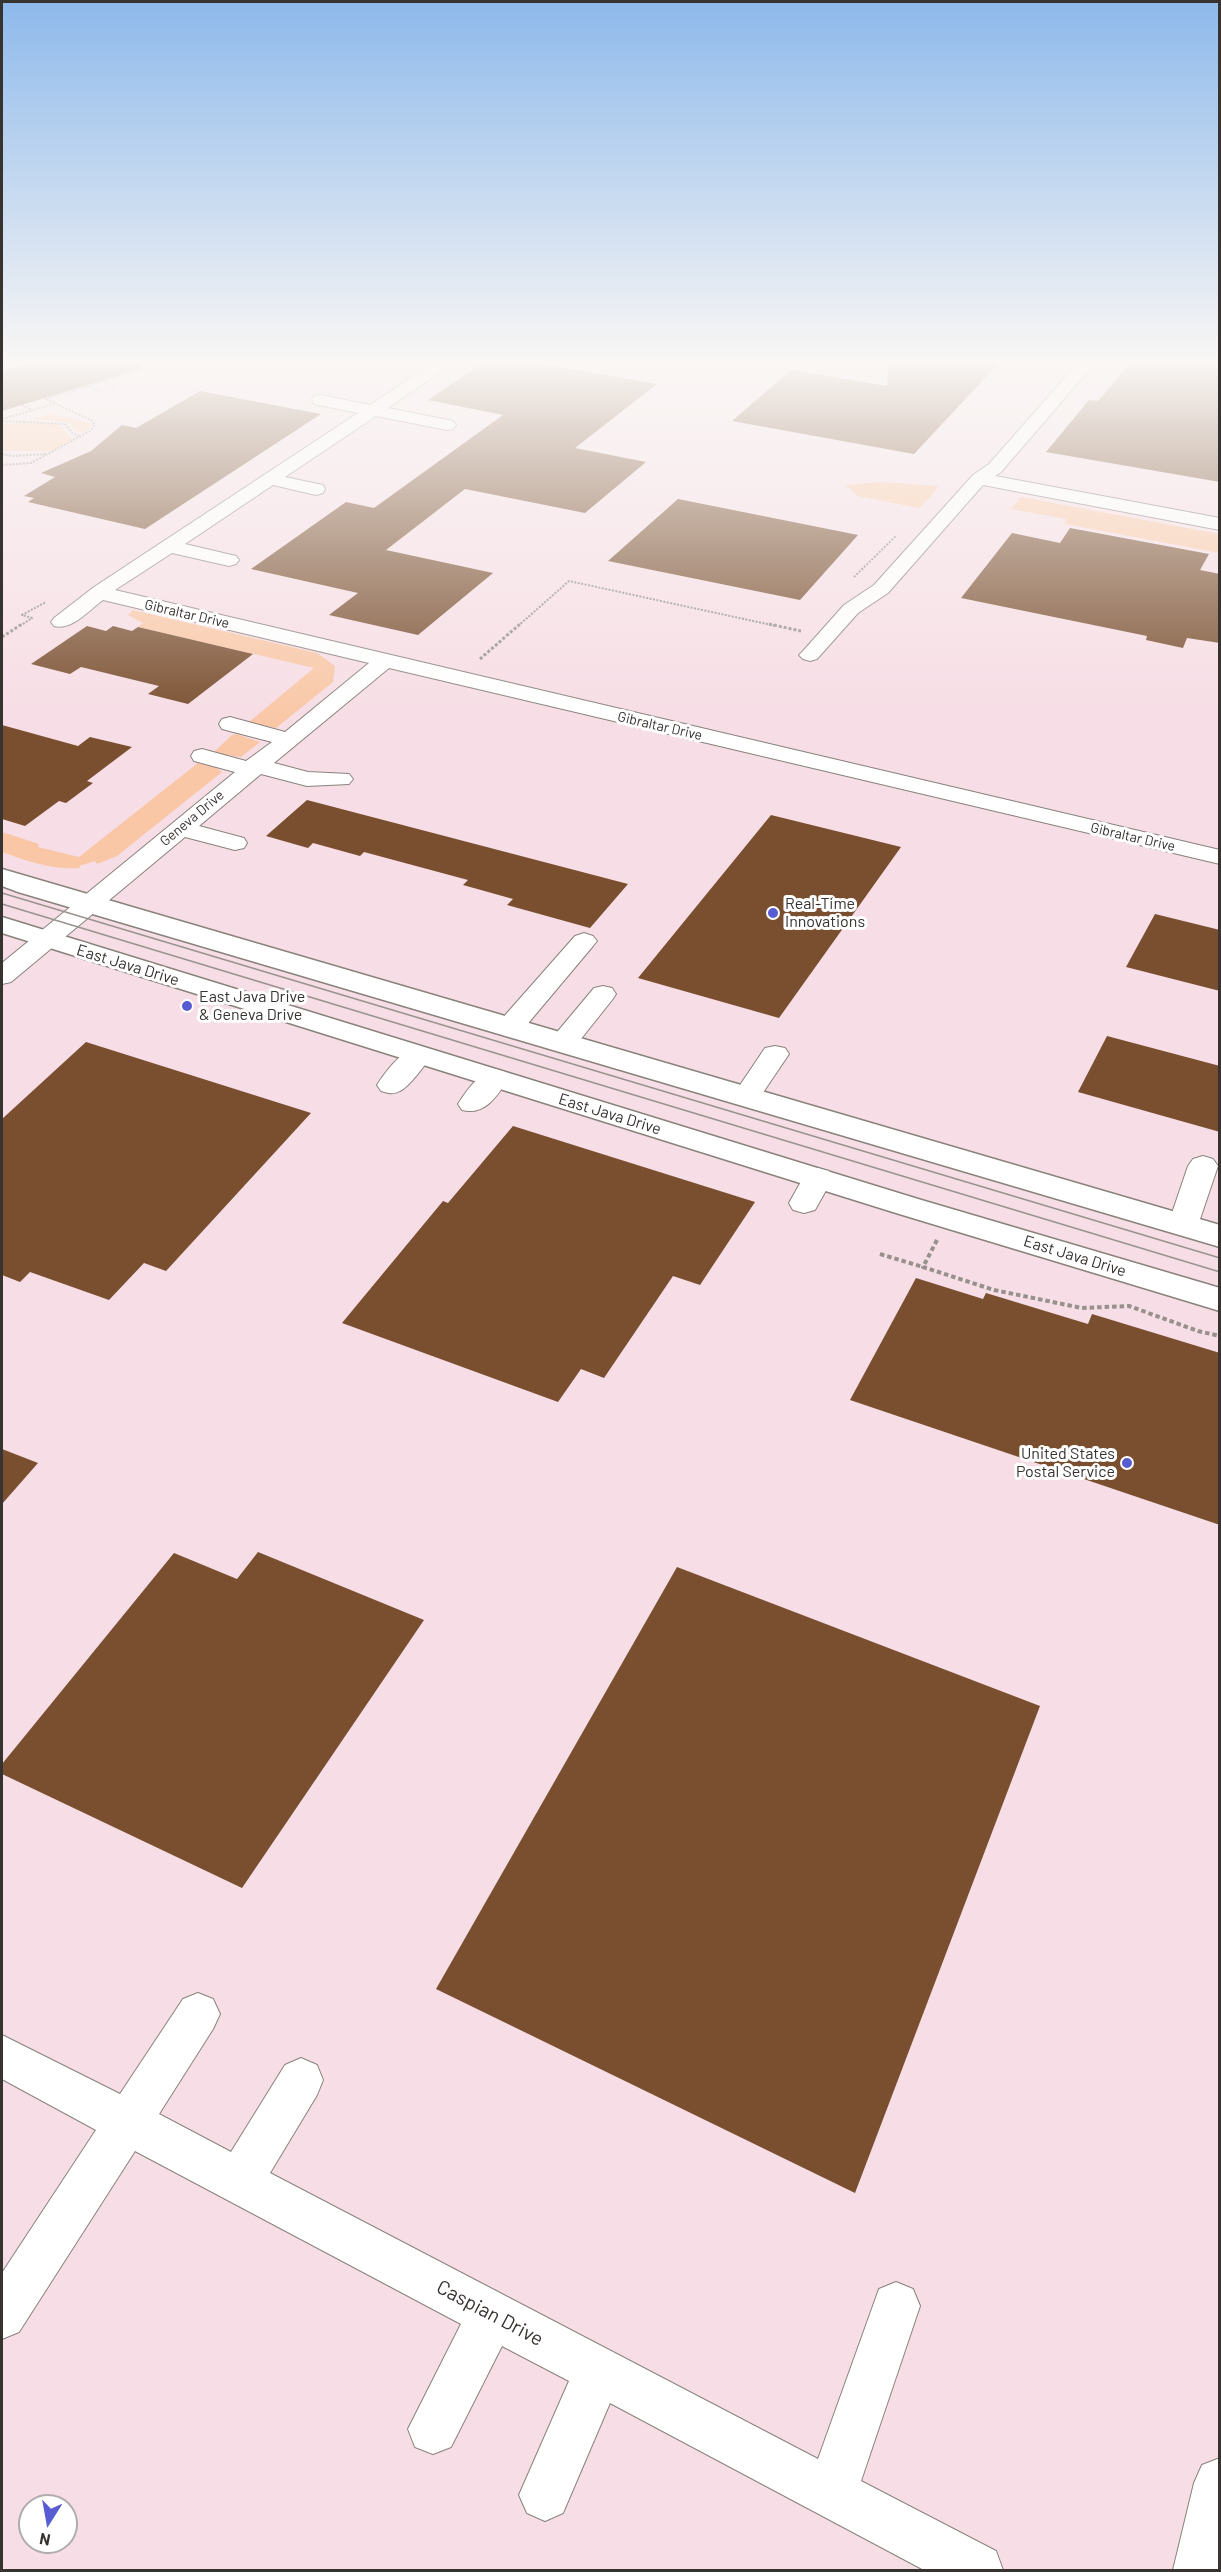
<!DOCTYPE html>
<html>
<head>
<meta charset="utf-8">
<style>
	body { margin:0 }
	#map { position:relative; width:1221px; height:2572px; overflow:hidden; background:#f5ede8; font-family:Barlow,sans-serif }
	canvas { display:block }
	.frame { position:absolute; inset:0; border:3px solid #363331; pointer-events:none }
	.north { position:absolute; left:18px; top:2494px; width:60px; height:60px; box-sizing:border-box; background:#fff; border:2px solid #afadad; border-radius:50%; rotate:191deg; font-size:16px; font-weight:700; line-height:24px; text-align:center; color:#363331 }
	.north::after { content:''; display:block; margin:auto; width:21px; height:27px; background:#575cd3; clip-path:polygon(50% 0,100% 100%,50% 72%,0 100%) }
</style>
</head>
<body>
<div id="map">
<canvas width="1221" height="2572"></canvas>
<div class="frame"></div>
<div class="north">N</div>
</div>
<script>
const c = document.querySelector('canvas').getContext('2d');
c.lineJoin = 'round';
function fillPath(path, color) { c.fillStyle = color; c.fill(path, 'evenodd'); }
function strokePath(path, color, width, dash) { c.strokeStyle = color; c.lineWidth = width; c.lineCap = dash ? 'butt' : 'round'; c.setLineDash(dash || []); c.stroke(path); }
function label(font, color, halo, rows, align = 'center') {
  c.font = font + ' Barlow,sans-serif'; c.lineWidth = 6; c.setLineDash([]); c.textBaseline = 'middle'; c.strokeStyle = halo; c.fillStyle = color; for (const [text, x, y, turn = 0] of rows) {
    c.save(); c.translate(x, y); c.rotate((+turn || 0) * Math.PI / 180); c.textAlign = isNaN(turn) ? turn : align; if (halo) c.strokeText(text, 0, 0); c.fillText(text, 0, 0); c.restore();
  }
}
const commercial = new Path2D(`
	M2,363H1219V2570H2ZM30,2506H66V2542H30Z`);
const green = new Path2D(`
	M51,414L93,424L84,433L76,431L70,423L34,419Z
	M42,422L59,424L73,440L51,451H2V424Z
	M881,482L938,486L932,495L919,508L858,496L845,485Z
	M1021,497L1219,534V553L1066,524L1064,523L1067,519L1011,509Z
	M133,610L317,653L335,666L333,682L276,728L249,722L314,668L138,627L143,623L128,615Z
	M236,734L260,742L241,757L213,753L232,735Z
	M198,763L217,768L222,772L117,856L97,864L95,861L79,866L80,868C52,870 27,861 2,852V832L39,844L38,847L79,857Z`);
const building = new Path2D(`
	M26,363H139L140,369L2,411V371Z
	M483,363H535L657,384L575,448L646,462L585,513L465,489L386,550L493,573L418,635L329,615L358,593L251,569L346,502L374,508L503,415L428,400Z
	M889,363H999L914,454L732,421L791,370L887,386Z
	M1130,363H1220V482L1046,452L1089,400L1098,401Z
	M200,391L321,414L145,529L28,502L34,498L24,496L55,477L41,473L91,451L122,425L136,428Z
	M678,499L858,535L800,600L608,561Z
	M1070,528L1209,554L1200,570L1220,574V643L1187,638L1183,648L1146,640L1147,636L961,598L1012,533L1060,543Z
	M87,626L106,631L113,626L132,631L138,627L253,654L188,704L148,694L159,686L81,667L70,674L31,664Z
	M2,725L78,746L90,737L132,747L87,781L93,783L66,803L59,801L25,826L2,819Z
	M307,800L628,884L590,928L507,905L513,899L463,885L468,880L364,852L360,856L313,843L308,848L266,836Z
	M771,815L901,847L779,1018L638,978Z
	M1155,914L1220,930V991L1126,967Z
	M1107,1036L1220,1066V1132L1078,1092Z
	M86,1042L311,1113L166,1271L144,1263L109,1300L30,1272L20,1282L2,1275V1119Z
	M513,1126L755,1202L700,1285L673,1276L604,1378L581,1369L558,1402L342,1323L443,1201L448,1203Z
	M916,1278L983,1299L986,1293L1088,1324L1092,1314L1220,1353V1525L850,1400Z
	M2,1449L38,1463L2,1504Z
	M258,1552L424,1620L242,1888L2,1774V1764L174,1553L237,1579Z
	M677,1567L1040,1706L855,2193L436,1989Z`);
const pathFar2 = new Path2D(`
	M104,381L117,387
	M88,386L101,392
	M22,405L32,410
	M2,419L54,404
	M2,421L65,424L73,434L79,436
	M2,454L12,456L47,454
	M2,465L31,463L90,431L95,425L91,420L45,399L153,366
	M854,577L896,536
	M20,626L32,618L22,615L46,602
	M518,626L569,581L776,626`);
const pathFar1 = new Path2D(`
	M769,624L801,631
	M2,637L22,624
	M480,659L520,624`);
const path = new Path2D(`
	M937,1240L923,1267L994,1290L1082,1308L1129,1306L1198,1331L1220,1336
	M880,1254L923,1267`);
const minor = new Path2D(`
	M434,363H453L388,408L453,421L456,425L453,429L447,430L376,416L285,477L323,485L325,489L323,493L316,495L273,485L185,544L236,556L239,560L236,564L229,566L172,553L115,590L1220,850V864L389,668L274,763L308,772L349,774L353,779L349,784L307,786L261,774L199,826L244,838L247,843L244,848L235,850L185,837L11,982L2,984V963L235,772L194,761L191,756L194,751L202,749L246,761L272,742L222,729L219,724L222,719L230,717L285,732L369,663L103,600C89,610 72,631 54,626L51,622L54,618L94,587L358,413L314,404L312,400L314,396L320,395L370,405Z
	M1078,363H1095L1001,472L995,476L1220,518V530L983,485L888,593L858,613L817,659L810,661L803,659L799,655L803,651L844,605L874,585L973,475L989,464Z
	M584,933L593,936L597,941L593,946L520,1033L510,1035L500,1033L496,1027L500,1021L575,936Z
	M603,986L612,988L616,994L612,1000L573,1049L563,1051L553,1049L549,1043L553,1037L594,988Z
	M775,1046L785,1048L789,1054L756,1103L746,1106L736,1103L732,1097L736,1091L765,1048Z
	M418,1047L428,1049L432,1055C426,1064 409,1087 400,1091C393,1095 387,1093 381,1091L377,1085C386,1071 401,1051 418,1047Z
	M495,1069L505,1072L509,1078C497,1096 485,1116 462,1110L458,1104C467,1090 479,1073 495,1069Z
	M1203,1156L1213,1159L1218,1166L1198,1225L1194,1232L1183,1235L1172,1232L1168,1225L1188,1166L1193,1159Z
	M818,1168L829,1171L833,1178L815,1210L804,1213L793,1210L789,1203L807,1171Z
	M198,1993L213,1999L220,2014L213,2029L159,2114L231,2152L285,2065L301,2058L317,2065L323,2080L317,2095L270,2173L818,2459L879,2289L896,2282L913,2289L920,2306L861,2481L996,2551L1003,2570H924L610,2403L563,2513L545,2521L527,2513L519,2495L569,2381L502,2346L451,2447L433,2454L415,2447L408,2429L461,2324L135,2151L19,2332L2,2339V2273L96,2130L2,2079V2035L120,2094L183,1999Z
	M1220,2458V2570H1173L1194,2483L1202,2465Z`);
const major = new Path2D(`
	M2,869L1220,1225V1247L18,892L2,886Z
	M2,917L918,1199L1220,1288V1311L896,1213L2,933Z`);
const tram = new Path2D(`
	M2,893L1220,1258
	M2,904L1220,1272`);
const markers = [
	[773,913,6,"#575cd3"],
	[187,1006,6,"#575cd3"],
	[1127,1463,6,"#575cd3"]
];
const farStreetnames = [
	["Gibraltar Drive",187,614,13],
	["Gibraltar Drive",660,726,13],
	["Geneva Drive",192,818,-40],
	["Gibraltar Drive",1133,837,13]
];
const poiNames = [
	["Real-Time",785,904],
	["Innovations",785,922],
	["East Java Drive",199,997],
	["& Geneva Drive",199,1015],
	["United States",1115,1454,"right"],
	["Postal Service",1115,1472,"right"]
];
const streetNames = [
	["East Java Drive",128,965,17],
	["East Java Drive",610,1114,17],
	["East Java Drive",1075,1256,17]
];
const nearStreetnames = [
	["Caspian Drive",490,2313,28]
];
fillPath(commercial, '#f7dde5');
fillPath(green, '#f9c7a6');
fillPath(building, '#7a4f30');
strokePath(minor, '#89827d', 2);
strokePath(major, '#89827d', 3);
strokePath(pathFar2, '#96918d', 2, [2, 1.5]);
strokePath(pathFar1, '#96918d', 3, [3, 2]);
strokePath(path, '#96918d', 4, [4.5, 3]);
fillPath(minor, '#fff');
fillPath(major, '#fff');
strokePath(tram, '#999390', 1.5);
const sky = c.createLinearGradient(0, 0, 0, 723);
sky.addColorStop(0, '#8db9eb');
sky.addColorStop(0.5, '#faf7f5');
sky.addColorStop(1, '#faf7f500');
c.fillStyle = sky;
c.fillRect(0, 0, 1221, 723);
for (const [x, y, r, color] of markers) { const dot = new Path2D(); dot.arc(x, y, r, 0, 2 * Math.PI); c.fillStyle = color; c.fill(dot); strokePath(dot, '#fff', 2); }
label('14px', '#363331', '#fff', farStreetnames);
label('16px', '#363331', '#fff', poiNames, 'left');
label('16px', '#363331', '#fff', streetNames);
label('20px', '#363331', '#fff', nearStreetnames);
</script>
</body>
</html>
